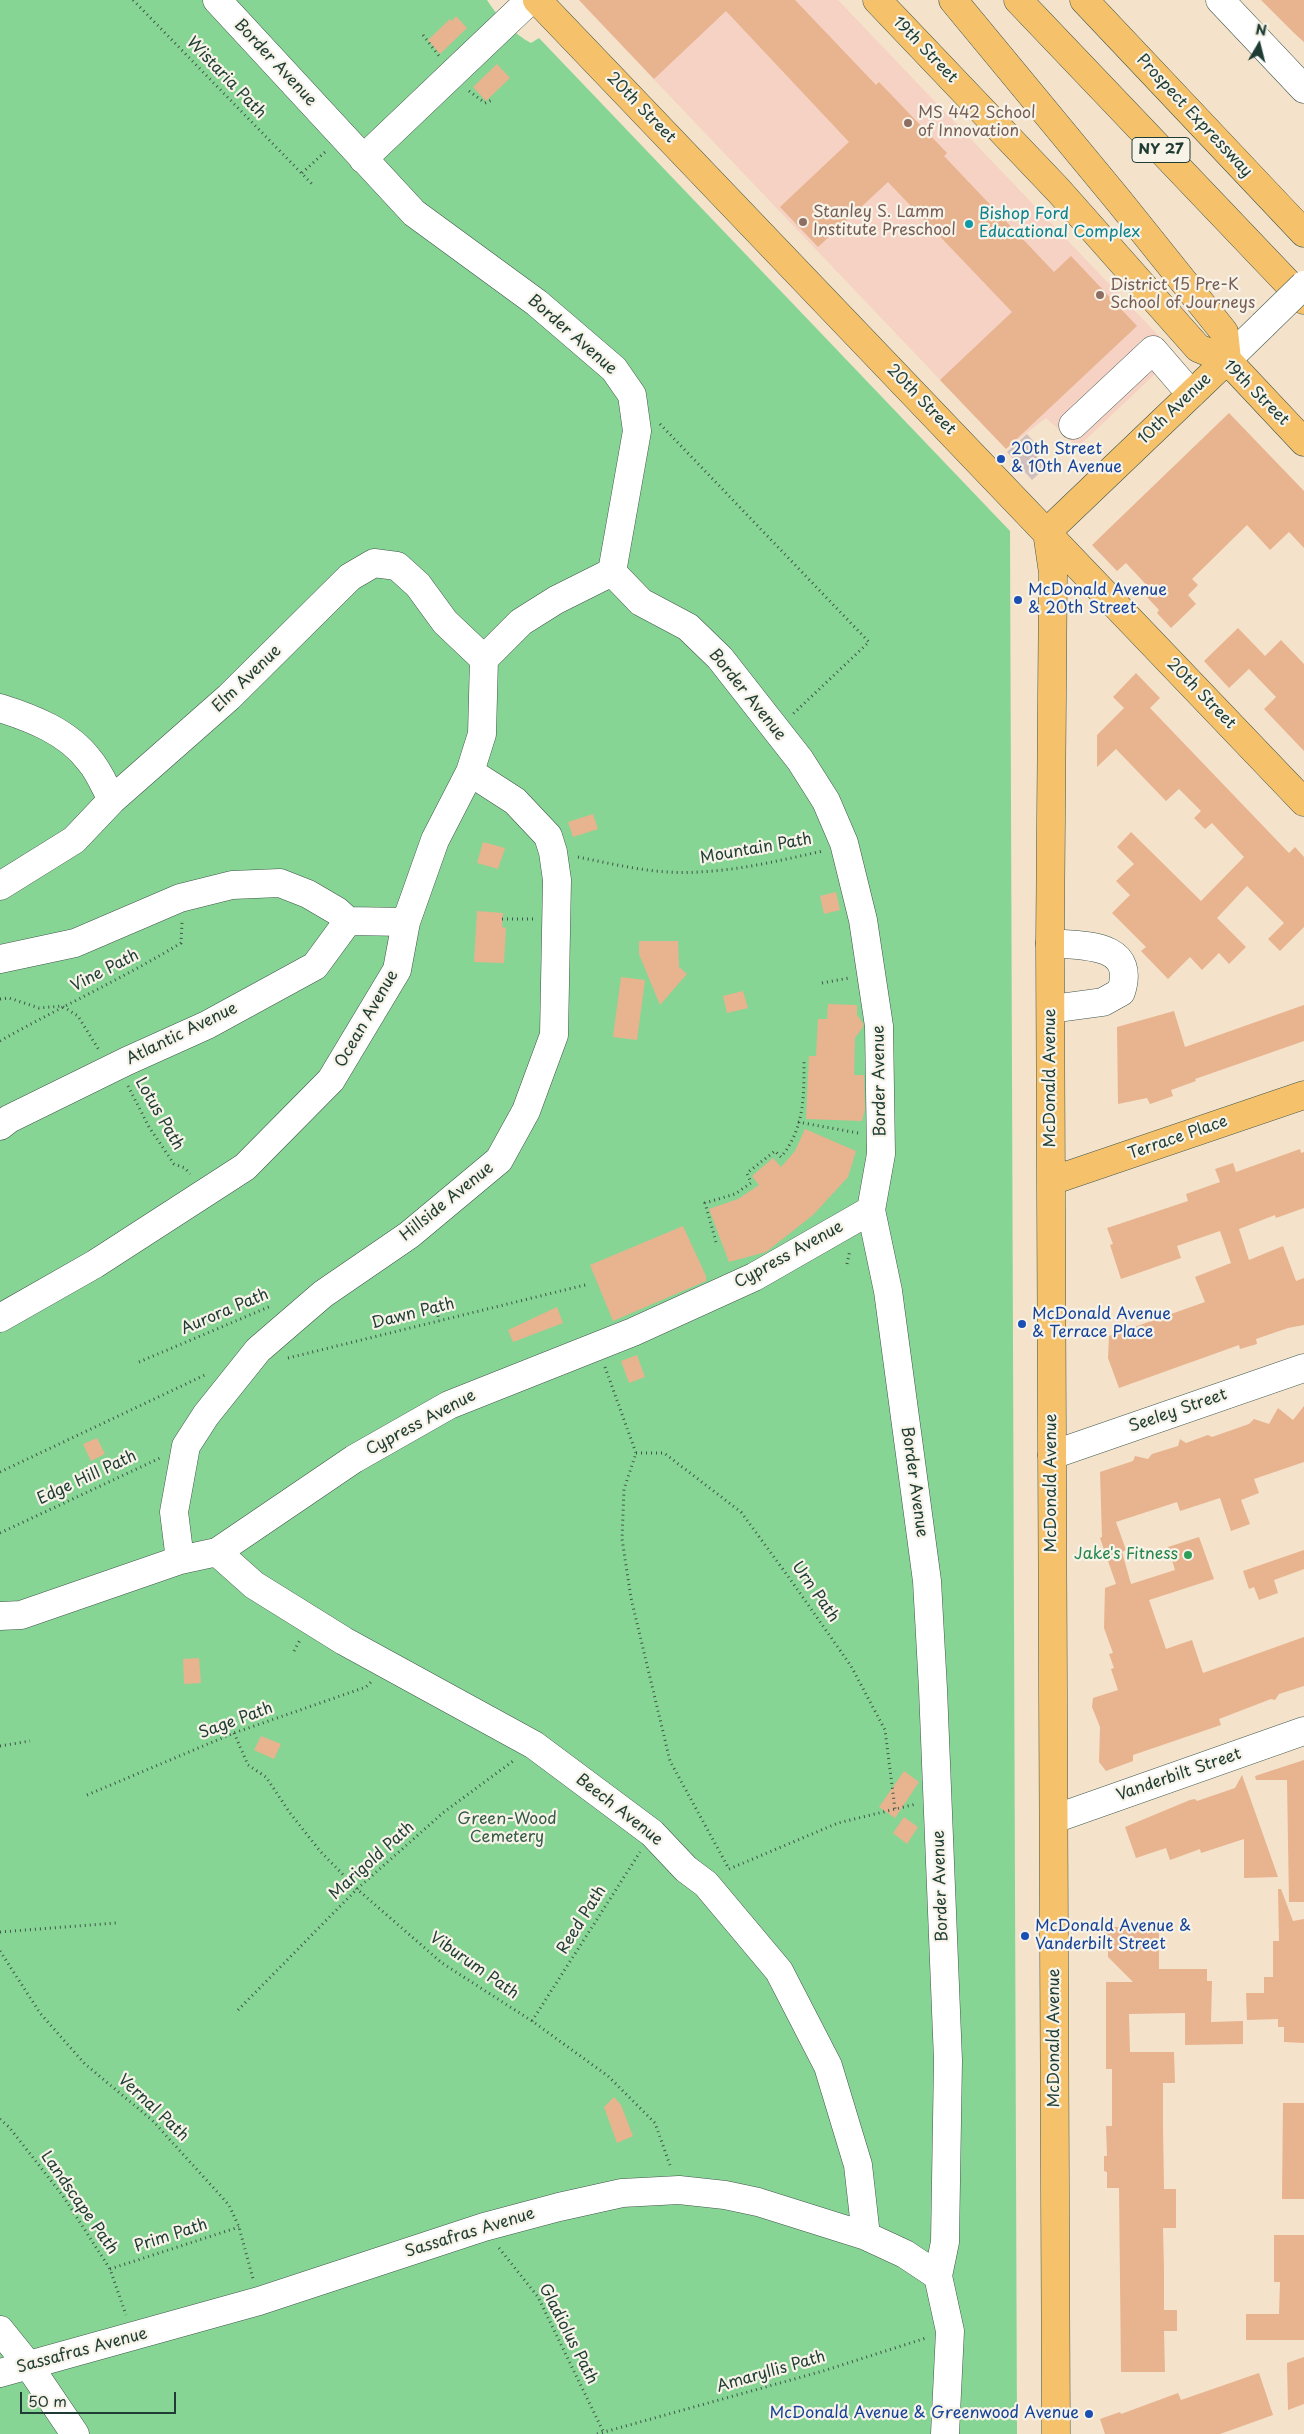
<!DOCTYPE html>
<html>
<head>
<meta charset="utf-8">
<style>
	body { margin:0 }
	#map { position:relative; width:1304px; height:2434px; overflow:hidden; background:#f4e2ca; font-family:"Playpen Sans",sans-serif }
	canvas { display:block }
	.north { position:absolute; left:1234px; top:20px; width:50px; height:50px; -webkit-text-stroke:4px #f7f3e8; paint-order:stroke; rotate:8deg; font-size:14px; font-weight:700; line-height:20px; text-align:center; color:#1f3d34 }
	.north::after { content:''; display:block; margin:auto; width:18px; height:22px; background:#1f3d34; clip-path:polygon(50% 0,100% 100%,50% 72%,0 100%) }
	.scale { position:absolute; left:20px; top:2392px; width:156px; height:22px; box-sizing:border-box; border:2px solid #1f3d34; border-top:0; padding-left:6px; font-size:15px; line-height:18px; white-space:nowrap; color:#1f3d34; -webkit-text-stroke:4px #f7f3e8; paint-order:stroke }
</style>
</head>
<body>
<div id="map">
<canvas width="1304" height="2434"></canvas>
<div class="north">N</div>
<div class="scale">50 m</div>
</div>
<script>
const c = document.querySelector('canvas').getContext('2d');
c.lineJoin = 'round';
function fillPath(path, color) { c.fillStyle = color; c.fill(path, 'evenodd'); }
function strokePath(path, color, width, dash) { c.strokeStyle = color; c.lineWidth = width; c.lineCap = dash ? 'butt' : 'round'; c.setLineDash(dash || []); c.stroke(path); }
function label(font, color, halo, rows, align = 'center') {
  c.font = font + ' "Playpen Sans",sans-serif'; c.lineWidth = 4.5; c.setLineDash([]); c.textBaseline = 'middle'; c.strokeStyle = halo; c.fillStyle = color; for (const [text, x, y, turn = 0] of rows) {
    c.save(); c.translate(x, y); c.rotate((+turn || 0) * Math.PI / 180); c.textAlign = isNaN(turn) ? turn : align; if (halo) c.strokeText(text, 0, 0); c.fillText(text, 0, 0); c.restore();
  }
}
const built = new Path2D(`
	M592,0H838L1176,354L1078,447L1046,418L1006,449L585,7Z`);
const industrial = new Path2D(`
	M1027,434L1043,452L1037,457L1044,469L1032,480L1007,452Z`);
const green = new Path2D(`
	M0,0H487C496,15 515,35 531,43L539,38L1010,531L1017,2434H0Z`);
const building = new Path2D(`
	M579,0H795L876,85L879,82L947,153L944,156L1054,272L1071,256L1137,326L1006,449L940,380L1012,312L888,182L818,247L780,207L849,142L726,11L654,79Z
	M1261,0H1304V42L1294,33Z
	M456,16L467,28L440,54L428,40L450,19L452,21Z
	M497,64L510,78L486,101L473,87Z
	M1229,413L1304,491V548L1289,532L1270,550L1247,525L1192,579L1198,585L1188,595L1196,604L1171,628L1157,613L1159,610L1146,596L1152,591L1126,563L1117,571L1092,545Z
	M1238,628L1265,656L1281,640L1304,664V751L1264,709L1276,697L1249,669L1229,688L1204,661Z
	M1136,673L1160,698L1150,708L1289,853L1295,847L1304,857V927L1280,951L1268,939L1284,923L1247,886L1217,918L1246,947L1229,964L1219,953L1202,970L1190,957L1168,979L1141,951L1146,947L1112,913L1130,895L1116,881L1134,864L1117,847L1131,832L1201,901L1244,857L1212,823L1205,829L1194,818L1201,811L1179,789L1166,801L1116,749L1097,767V735L1124,708L1113,697Z
	M593,814L598,829L573,837L568,822Z
	M483,842L505,848L498,869L477,863Z
	M836,892L840,910L824,914L820,896Z
	M477,911L503,913L502,927L506,928L504,963L474,962Z
	M639,941H678L679,967L687,974L660,1005L639,954Z
	M621,977L645,980L637,1040L613,1037Z
	M743,991L748,1008L727,1013L723,996Z
	M828,1004L857,1005V1015L863,1023V1027L855,1038L854,1075H864L865,1109L862,1121L806,1119L809,1056H816L818,1019H827Z
	M1304,1005V1041L1195,1079L1196,1081L1171,1090L1173,1096L1150,1104L1147,1098L1118,1104L1117,1027L1174,1011L1185,1047Z
	M805,1129L856,1151L848,1177L813,1215L766,1252L729,1262L709,1209L738,1199L759,1185L752,1176L773,1158L781,1167L795,1151Z
	M1300,1149L1301,1153L1304,1152V1208L1276,1218L1275,1215L1239,1229L1249,1260L1283,1246L1296,1281L1304,1278V1325L1288,1328L1256,1339L1257,1344L1240,1349L1239,1345L1119,1388L1108,1358L1109,1336L1205,1302L1195,1277L1231,1263L1220,1231L1177,1246L1181,1258L1121,1279L1110,1245L1113,1244L1107,1228L1188,1201L1186,1194L1220,1182L1215,1169L1233,1163L1236,1172Z
	M683,1226L706,1276V1281L613,1321L590,1265Z
	M557,1307L563,1323L513,1342L508,1330Z
	M637,1355L645,1377L629,1383L621,1361Z
	M1304,1406V1462L1254,1479L1259,1493L1241,1500L1250,1524L1231,1531L1220,1498L1180,1511L1177,1502L1116,1522L1126,1550L1122,1552L1131,1584L1175,1570L1168,1547L1199,1537L1214,1579L1149,1600L1166,1649L1192,1640L1203,1673L1304,1637V1686L1279,1694L1275,1700L1271,1699L1219,1719L1221,1725L1133,1755V1761L1106,1771L1099,1762L1100,1727L1092,1707L1093,1698L1118,1690L1111,1669L1114,1668L1109,1654L1113,1653L1104,1628L1105,1588L1116,1584L1100,1538L1102,1537L1100,1472L1133,1461L1135,1456L1148,1459L1152,1454L1178,1446L1180,1439L1186,1443L1208,1435L1212,1437L1249,1424L1254,1419L1269,1424L1278,1408L1293,1420Z
	M97,1438L105,1454L91,1461L83,1444Z
	M1304,1550V1569L1274,1580L1278,1593L1259,1600L1254,1587L1249,1589L1243,1571Z
	M199,1658L201,1683L184,1684L183,1659Z
	M261,1736L281,1744L274,1759L254,1750Z
	M1304,1760V1902H1289L1287,1780H1256L1255,1776Z
	M904,1771L919,1782L895,1818L879,1807Z
	M1242,1775L1278,1877L1244,1878V1839L1201,1853L1200,1849L1170,1860L1166,1848L1136,1858L1125,1827L1190,1800L1195,1799L1197,1801L1235,1788Z
	M904,1817L918,1827L907,1844L893,1833Z
	M1278,1889H1281L1293,1921L1304,1919V2043L1284,2042V2027H1278V2019L1247,2020L1246,1993H1264V1977H1273V1941H1279Z
	M1099,1927H1150V1930H1159V1969H1207V1981H1212L1211,2022L1243,2021V2044L1185,2045V2013L1129,2014L1130,2052H1174L1175,2083H1163V2126L1164,2189H1176V2228H1163L1164,2269V2310H1177V2331H1164L1165,2372H1121L1119,2188H1107V2172L1104,2171V2156H1107L1106,2126H1112V2069H1106V1982H1133L1108,1957V1950L1115,1943Z
	M614,2097L621,2105L633,2136L617,2143L604,2107Z
	M1283,2103H1304V2199H1282Z
	M1274,2235H1304V2340H1246V2314H1279L1280,2282H1274Z
	M1304,2357V2404L1288,2410L1287,2363Z
	M1259,2373L1273,2415L1220,2434H1105L1100,2419L1120,2412L1121,2414L1178,2393L1181,2400Z`);
const path = new Path2D(`
	M133,0L313,185
	M423,35L439,56
	M469,91L485,103L492,100
	M302,173L325,152
	M660,424L869,642L793,714
	M578,857C617,865 658,875 699,872C741,870 782,860 823,851
	M502,919H534
	M822,983L849,978
	M0,999L9,998L39,1008L62,1006L78,1016L99,1050
	M0,1041C60,1007 122,979 181,943L182,922
	M128,1086L149,1127L174,1164L185,1168L190,1174
	M798,1122L858,1133
	M716,1242L705,1203L735,1194L751,1183L747,1173L775,1151L781,1157C805,1128 804,1095 804,1059
	M847,1264L850,1250
	M437,1311L439,1321
	M288,1358L589,1284
	M139,1362L271,1306
	M605,1367L636,1453L624,1489L622,1539L631,1598L670,1761L729,1869
	M636,1453H664L741,1512L790,1579L851,1666L885,1730L895,1809
	M0,1472L207,1374
	M0,1533L160,1458
	M294,1651L300,1640
	M234,1733L248,1765L266,1777L290,1813L320,1851L357,1889L442,1963L532,2021L608,2076L655,2123L671,2168
	M0,1746L30,1741
	M87,1795L234,1733L366,1687L371,1682
	M729,1869L838,1823L916,1804
	M0,1932L116,1923
	M0,1951L40,2013L85,2064L152,2120L229,2205L239,2227L253,2279
	M238,2010L357,1889L444,1812L513,1761
	M532,2021L640,1852
	M0,2119L9,2127L63,2196L110,2269L126,2315
	M499,2248L538,2297L604,2433
	M110,2269L239,2227
	M597,2434L823,2371L926,2338`);
const minor = new Path2D(`
	M217,0L414,213L537,303L614,369L632,395L637,431L612,572L641,602L688,627L720,658L800,760L826,801L844,843L863,920L879,1026L881,1154L871,1210L888,1291L927,1581L933,1689L948,2060L945,2242L938,2276L950,2331L945,2434
	M1220,0L1304,89
	M363,159L530,0
	M1227,360L1263,325
	M1073,425L1153,350L1191,394
	M0,708C32,718 68,732 89,760C99,771 105,787 112,800
	M0,886L74,840L112,800L229,697L350,577L374,563L397,566L418,585L445,622L484,659
	M1050,943C1083,946 1137,942 1121,992L1103,1002L1051,1009
	M0,959L75,943L180,898L232,885L280,883L308,894L337,911L348,921L406,922
	M0,1126L9,1119L127,1061L207,1025L315,966L348,921
	M0,1318L95,1264L245,1167L331,1080L397,970L406,922L435,840L470,772L482,734L484,659L521,622L556,600L612,572
	M1052,1455L1304,1368
	M217,1552L254,1585L344,1641L534,1745L652,1833L686,1869L706,1884L779,1971L828,2066L858,2165L866,2236
	M180,1560L174,1512L186,1446L206,1415L258,1350L323,1294L409,1235L499,1160L526,1111L554,1035L557,880L553,852L548,836L515,801L470,772
	M0,1616L21,1615L180,1560L217,1552L354,1459L449,1405L633,1332L754,1277L871,1210
	M1054,1819L1304,1731
	M0,2330L29,2366L75,2434
	M0,2373L259,2301L484,2227L559,2207L622,2193L679,2190L725,2195L758,2202L866,2236L905,2254L938,2276`);
const major = new Path2D(`
	M537,0L1304,802
	M877,0L1059,191L1198,348L1227,360L1304,442
	M1047,532L1053,573L1050,943L1056,2434
	M1047,532L1227,360
	M1051,1181L1304,1095`);
const highway = new Path2D(`
	M953,0L1119,201L1224,332L1227,360
	M1018,0L1304,300
	M1084,0L1304,233`);
const minorBridge = new Path2D(`
	M1263,325L1304,285`);
const markers = [
	[908,123,5,"#8d6e63"],
	[803,222,5,"#8d6e63"],
	[969,224,5,"#0f9aa8"],
	[1100,295,5,"#8d6e63"],
	[1001,459,5,"#1a4fb4"],
	[1018,600,5,"#1a4fb4"],
	[1022,1324,5,"#1a4fb4"],
	[1188,1555,5,"#2e9e5b"],
	[1025,1936,5,"#1a4fb4"],
	[1089,2414,5,"#1a4fb4"]
];
const shields = [
	[1161,150,58]
];
const shieldNames = [
	["NY 27",1161,150]
];
const streetNames = [
	["19th Street",925,50,46],
	["Border Avenue",275,63,47],
	["Wistaria Path",226,78,46],
	["20th Street",641,108,46],
	["Prospect Expressway",1194,116,47],
	["Border Avenue",572,335,41],
	["19th Street",1256,393,45],
	["20th Street",921,400,46],
	["10th Avenue",1175,409,-44],
	["Elm Avenue",247,679,-44],
	["20th Street",1201,694,46],
	["Border Avenue",747,695,51],
	["Mountain Path",756,849,-10],
	["Vine Path",105,971,-27],
	["Ocean Avenue",367,1019,-60],
	["Atlantic Avenue",182,1034,-26],
	["McDonald Avenue",1051,1078,-90],
	["Border Avenue",880,1081,-91],
	["Lotus Path",159,1114,60],
	["Terrace Place",1178,1138,-19],
	["Hillside Avenue",447,1202,-39],
	["Cypress Avenue",789,1255,-29],
	["Aurora Path",225,1312,-23],
	["Dawn Path",413,1314,-14],
	["Seeley Street",1178,1411,-19],
	["Cypress Avenue",421,1423,-28],
	["Edge Hill Path",87,1478,-25],
	["Border Avenue",914,1482,82],
	["McDonald Avenue",1052,1483,-90],
	["Urn Path",815,1592,55],
	["Sage Path",236,1721,-20],
	["Vanderbilt Street",1179,1775,-19],
	["Beech Avenue",619,1810,38],
	["Marigold Path",372,1861,-42],
	["Border Avenue",941,1886,-92],
	["Reed Path",582,1920,-58],
	["Viburum Path",474,1966,35],
	["McDonald Avenue",1055,2038,-90],
	["Vernal Path",153,2108,43],
	["Landscape Path",79,2203,55],
	["Sassafras Avenue",470,2233,-17],
	["Prim Path",171,2236,-18],
	["Gladiolus Path",568,2334,63],
	["Sassafras Avenue",82,2351,-15],
	["Amaryllis Path",771,2372,-16]
];
const educationNames = [
	["MS 442 School",918,114],
	["of Innovation",918,132],
	["Stanley S. Lamm",813,213],
	["Institute Preschool",813,231],
	["District 15 Pre-K",1110,286],
	["School of Journeys",1110,304]
];
const cultureNames = [
	["Bishop Ford",979,215],
	["Educational Complex",979,233]
];
const transitNames = [
	["20th Street",1011,450],
	["& 10th Avenue",1011,468],
	["McDonald Avenue",1028,591],
	["& 20th Street",1028,609],
	["McDonald Avenue",1032,1315],
	["& Terrace Place",1032,1333],
	["McDonald Avenue &",1035,1927],
	["Vanderbilt Street",1035,1945],
	["McDonald Avenue & Greenwood Avenue",1079,2414,"right"]
];
const leisureNames = [
	["Jake's Fitness",1178,1555]
];
const parkNames = [
	["Green-Wood",507,1820],
	["Cemetery",507,1838]
];
fillPath(built, '#f6d2c4');
fillPath(industrial, '#d1bfbe');
fillPath(green, '#87d594');
fillPath(building, '#e8b38f');
strokePath(minor, '#3f564a', 29);
strokePath(major, '#3f564a', 29);
strokePath(highway, '#3f564a', 29);
strokePath(path, '#3f564a', 3, [1, 4]);
strokePath(minor, '#fff', 28);
strokePath(major, '#f6c16b', 28);
strokePath(highway, '#f6c16b', 28);
strokePath(minorBridge, '#3f564a', 29, []);
strokePath(minorBridge, '#fff', 28);
for (const [x, y, r, color] of markers) { const dot = new Path2D(); dot.arc(x, y, r, 0, 2 * Math.PI); c.fillStyle = color; c.fill(dot); strokePath(dot, '#f7f3e8', 2); }
for (const [x, y, w] of shields) { const box = new Path2D(); box.roundRect(x - w / 2, y - 12.5, w, 25, 4); c.fillStyle = '#f7f3e8'; c.fill(box); strokePath(box, '#1f3d34', 1); }
label('bold 15px', '#1f3d34', null, shieldNames);
label('16px', '#1f3d34', '#f7f3e8', streetNames);
label('16px', '#785e54', '#f7f3e8', educationNames, 'left');
label('16px', '#0d838f', '#f7f3e8', cultureNames, 'left');
label('16px', '#164399', '#f7f3e8', transitNames, 'left');
label('16px', '#27864d', '#f7f3e8', leisureNames, 'right');
label('16px', '#345b47', '#f7f3e8', parkNames);
</script>
</body>
</html>
